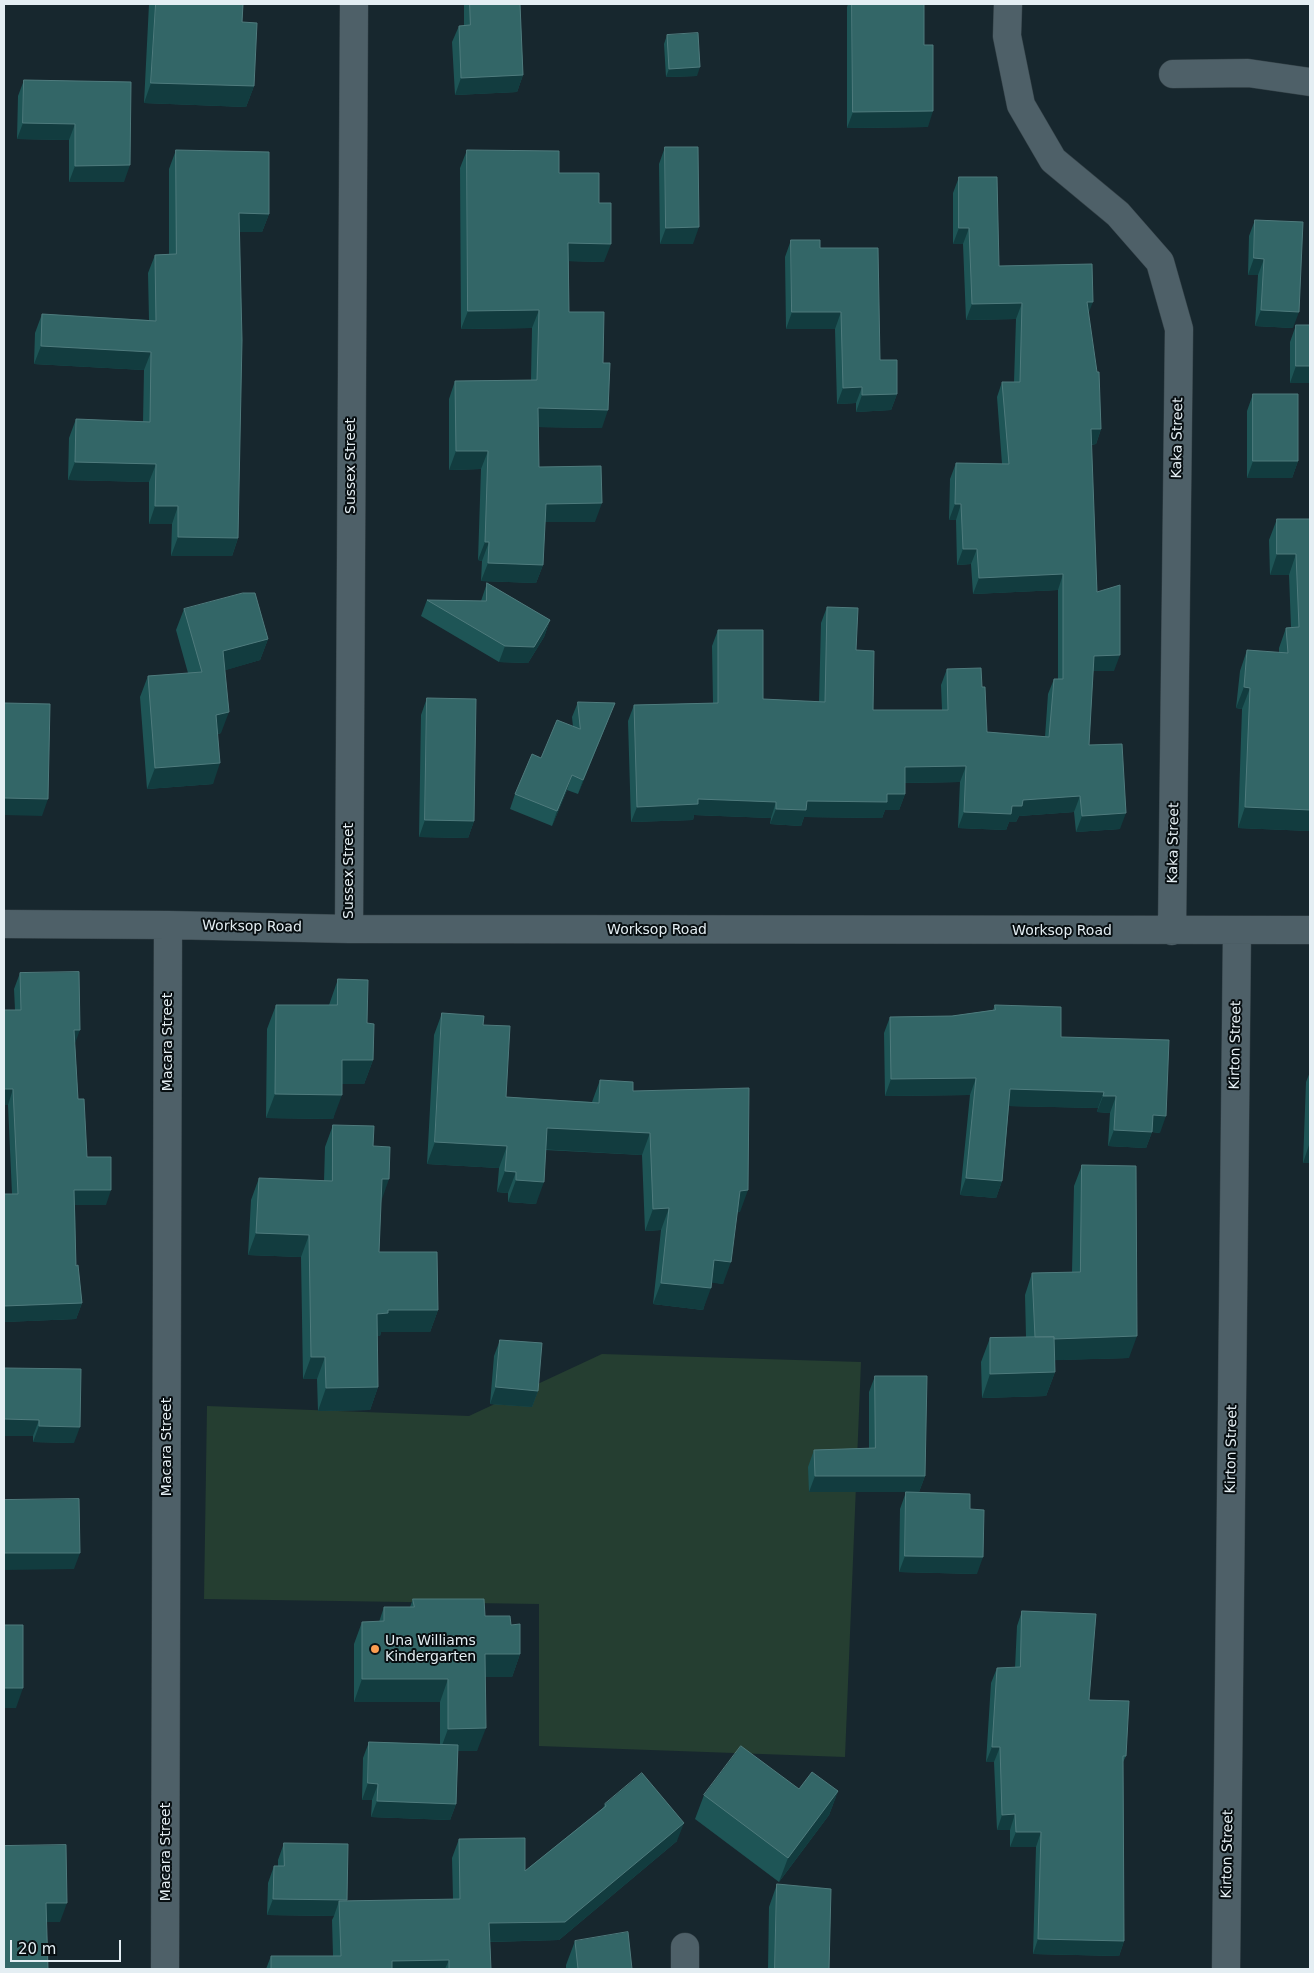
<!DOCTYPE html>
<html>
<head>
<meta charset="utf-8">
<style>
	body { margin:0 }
	#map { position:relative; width:1314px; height:1973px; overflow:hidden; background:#17272e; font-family:"DejaVu Sans",sans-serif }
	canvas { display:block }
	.frame { position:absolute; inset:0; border:5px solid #e4eef3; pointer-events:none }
	.scale { position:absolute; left:10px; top:1940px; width:111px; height:22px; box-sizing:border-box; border:2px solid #e4eef3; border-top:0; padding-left:6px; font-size:15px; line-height:18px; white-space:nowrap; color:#e4eef3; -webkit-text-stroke:4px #080f12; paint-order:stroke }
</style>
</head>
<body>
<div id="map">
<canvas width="1314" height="1973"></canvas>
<div class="frame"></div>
<div class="scale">20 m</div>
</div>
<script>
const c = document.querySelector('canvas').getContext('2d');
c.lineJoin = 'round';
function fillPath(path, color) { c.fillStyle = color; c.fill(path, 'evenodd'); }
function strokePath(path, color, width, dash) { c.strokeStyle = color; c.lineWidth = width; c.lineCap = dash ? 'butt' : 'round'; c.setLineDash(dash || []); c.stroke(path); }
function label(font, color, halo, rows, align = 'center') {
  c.font = font + ' "DejaVu Sans",sans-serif'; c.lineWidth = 4; c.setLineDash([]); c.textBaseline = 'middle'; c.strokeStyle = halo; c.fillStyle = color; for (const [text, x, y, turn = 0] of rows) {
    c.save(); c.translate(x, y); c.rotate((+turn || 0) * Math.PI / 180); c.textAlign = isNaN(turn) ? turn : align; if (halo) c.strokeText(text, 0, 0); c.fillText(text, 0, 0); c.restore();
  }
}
const green = new Path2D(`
	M602,1354L861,1362L845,1757L539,1746V1604L204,1599L207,1406L469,1416Z`);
const minor = new Path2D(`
	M1008,4L1007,36L1021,105L1053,160L1118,214L1160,262L1179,329L1172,931
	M1173,74L1248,73L1310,82
	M4,924L168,925L349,929L1310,930
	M349,929L354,4
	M685,1947V1969
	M165,1969L168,925
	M1226,1969L1237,930`);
const wall = new Path2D(`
	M149,4H243L242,22L254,86L246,107L144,103Z
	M464,4H520L523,75L517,92L455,95L452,42L459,26H464Z
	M848,4H852L924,45L928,127L847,128V7Z
	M667,35L697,76L666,77L664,44Z
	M24,80L131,82L124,182H69V140L17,139L18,96Z
	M665,147L693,244H660L659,164Z
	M176,150L269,214L262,232H240L238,538L232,556H171L172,524H149V482L68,480L69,438L76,419L143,422L144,370L34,364L35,333L42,314L149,320L148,273L155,255L169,254V169Z
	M467,150L559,173L599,203L604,262L569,261V312L602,428L539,427V467L595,522H545L543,565L536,583L481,581L482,561L478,560L481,469L449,470V399L455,381L531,380L532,328L461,329L460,168Z
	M959,177L999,266L1088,314L1101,429L1096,444L1091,445L1097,592L1114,671H1093L1089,745L1120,829L1076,832L1074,812L1019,816L1016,822H1009L1006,830L958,828L960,782L905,783V794L899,810H885L882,818L804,817L801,826L770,824L771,818L694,815L693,820L631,822L628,721L634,705L713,703L712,646L718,630L763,699L819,702L821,623L827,607L856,650L873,710H942L941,685L947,669L982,687L987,732L1045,737L1048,694L1054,679H1058V590L973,594L971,564L957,565L956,520H949L950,479L956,463L1002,464L997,397L1002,382H1014L1016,319L966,320L963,244H953V193Z
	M1255,220L1293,328L1255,326L1258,275H1248L1249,236Z
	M791,240L820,248L897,394L891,410L856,412V403L837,404L835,329H786L785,257Z
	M1296,325H1310V383H1290V342Z
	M1253,394L1298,461L1292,478H1247V411Z
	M1277,519H1310V831L1238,828L1242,709L1236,708L1240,671L1247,650L1279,653V648L1286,628L1291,627L1289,575H1270L1269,540Z
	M487,583L550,620L544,637L528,663L499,662L421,616L427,600L481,601Z
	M184,609L268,639L260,660L225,670L221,733L218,734L213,784L147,789L140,697L148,676L188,673L176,630Z
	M427,698L474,821L468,838L419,837L421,715Z
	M578,702L609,718L578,794L567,790L552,826L510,809L515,794L541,758L573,727L572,717Z
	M20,973L75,1045L78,1099L87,1157L106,1205H75L76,1266L82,1303L76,1319L4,1322V1194H12L8,1105H4V1010H15L14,989Z
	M338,979L367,1023L373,1060L364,1084H342L333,1119L266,1118L267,1029L276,1005H329Z
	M995,1005L1061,1037L1160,1133L1152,1132L1146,1148L1108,1146L1110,1113L1097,1112L1098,1108L1009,1106L1002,1181L996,1198L960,1195L970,1095L885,1096L884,1033L890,1017L952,1016L993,1010Z
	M442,1013L483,1025L506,1097L592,1102L600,1080L633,1091L740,1212H737L723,1284L711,1282L703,1310L653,1304L661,1230L645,1231L642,1155L546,1150L536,1204L508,1202V1193L497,1192L499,1168L427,1164L434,1035Z
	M1310,1072V1163H1303L1306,1082Z
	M333,1125L373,1146L381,1199L379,1252L438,1310L430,1332H381L380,1336H377L378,1387L370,1410L318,1411L317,1379H303L301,1257L248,1255L251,1200L259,1178L324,1181L325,1147Z
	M1082,1165L1129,1358L1055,1360V1372L1046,1396L982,1398L981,1362L990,1338L1026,1337L1025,1295L1032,1273L1072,1272L1074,1186Z
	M500,1340L538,1391L532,1407L490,1404L494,1356Z
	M4,1368L74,1443L33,1442V1436Z
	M875,1376L925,1476L919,1492L970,1509L977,1574L899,1572L900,1509L906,1492H809L808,1467L814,1450L869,1448V1392Z
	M413,1599L485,1616L511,1625L520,1654L512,1677H485L477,1751H458L456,1804L450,1820L371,1817L372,1800H362L363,1758L369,1742L440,1744V1702H354V1644L362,1622H379L384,1607H410Z
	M1022,1611L1089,1700L1126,1756L1123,1762L1124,1941L1119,1956L1033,1954L1036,1847H1010V1830H997L994,1762H986L991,1683L997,1668H1015L1017,1626Z
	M799,1789L838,1791L829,1815L779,1882L695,1819L704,1795Z
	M605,1804L677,1841L559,1940L490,1942L491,1969H266L271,1956H333L332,1920L334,1916L267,1915L268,1883L274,1866H278V1860L284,1843L346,1901L453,1899L452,1858L459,1839L525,1871L603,1808Z
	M777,1884L829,1969H768L769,1907Z
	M575,1941L632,1969H566V1965Z`);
const shadedWall = new Path2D(`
	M700,67L697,76L666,77L669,69Z
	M523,75L517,92L455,95L461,78Z
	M151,83L254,86L246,107L144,103Z
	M933,111L928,127L847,128L853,112Z
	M23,123L75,124L69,140L17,139Z
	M130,165L124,182H69L75,166Z
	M239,213L269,214L262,232H233Z
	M699,227L693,244H660L666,228Z
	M959,228H969L963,244H953Z
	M568,243L611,244L604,262L562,261Z
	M1254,258L1264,259L1258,275H1248Z
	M1087,302H1093L1087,317Z
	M1022,303L1016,319L966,320L972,304Z
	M539,310L532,328L461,329L468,311Z
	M1261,310L1299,312L1293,328L1255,326Z
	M792,312H841L835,329H786Z
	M41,346L151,352L144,370L34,364Z
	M1296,366H1310V383H1290Z
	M862,387L856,403L837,404L843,388Z
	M897,394L891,410L856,412L862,395Z
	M538,408L608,410L602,428L532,427Z
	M1091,429H1101L1096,444L1085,445Z
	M456,451H488L481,469L449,470Z
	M1253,461H1298L1292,478H1247Z
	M75,462L156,464L149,482L68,480Z
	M602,503L595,522H539L546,504Z
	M955,504H961L956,520H949Z
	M155,506H178L172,524H149Z
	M178,537L238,538L232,556H171Z
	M485,542H489L482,561L478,560Z
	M963,549H977L971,564L957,565Z
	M1277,554H1296L1289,575H1270Z
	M488,563L543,565L536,583L481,581Z
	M1063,574L1058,590L973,594L979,578Z
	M550,620L544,637L528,663L499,662L505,646Z
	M268,639L260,660L216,673L223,651Z
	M1120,655L1114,671H1088L1094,656Z
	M1244,687L1250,688L1242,709L1236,708Z
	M615,703L609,718L578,794L583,780Z
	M229,712L221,733L209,736L216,715Z
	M220,763L213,784L147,789L155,768Z
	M966,766L960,782L899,783L905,767Z
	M572,775L567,790L552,826L557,811Z
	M887,794H905L899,810H885L882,818L804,817L801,826L770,824L776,809L807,801Z
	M1080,796L1074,812L1019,816L1016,822H1009L1006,830L958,828L964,812L1012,806L1023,800Z
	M4,798L48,799L42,816L4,815Z
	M698,799L776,802L771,818L694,815L693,820L631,822L637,807Z
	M1245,807L1310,810V831L1238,828Z
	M1126,813L1120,829L1076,832L1082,816Z
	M425,820L474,821L468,838L419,837Z
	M74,1030H80L74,1046Z
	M342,1060H373L364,1084H333Z
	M976,1078L970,1095L885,1096L891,1079Z
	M4,1089H13L8,1105H4Z
	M1010,1089L1104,1092L1098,1108L1004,1106Z
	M275,1094L342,1095L333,1119L266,1118Z
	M1103,1096H1116L1110,1113L1097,1112Z
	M1153,1115L1166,1116L1160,1133L1152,1132L1146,1148L1108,1146L1114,1130Z
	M547,1128L650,1133L642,1155L539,1149Z
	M435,1142L507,1146L499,1168L427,1164Z
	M1310,1142V1163H1303Z
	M505,1171L516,1172L508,1193L497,1192Z
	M966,1178L1002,1181L996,1198L960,1195Z
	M382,1179H389L381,1202Z
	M516,1180L544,1182L536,1204L508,1202Z
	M74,1190H111L106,1205H69Z
	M748,1190L740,1212L732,1213L740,1191Z
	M669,1208L661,1230L645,1231L653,1209Z
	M256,1233L309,1235L301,1257L248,1255Z
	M714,1260L731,1262L723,1284L706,1282Z
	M661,1283L711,1288L703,1310L653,1304Z
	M82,1303L76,1319L4,1322V1306Z
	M388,1310H438L430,1332H381L380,1336H368L377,1314Z
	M1137,1336L1129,1358L1027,1361L1035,1339Z
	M311,1357H325L317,1379H303Z
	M1055,1372L1046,1396L982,1398L990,1374Z
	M378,1387L370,1410L318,1411L326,1388Z
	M496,1387L538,1391L532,1407L490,1404Z
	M4,1419L39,1420L33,1436H4Z
	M39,1426L80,1427L74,1443L33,1442Z
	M815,1476H925L919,1492H809Z
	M4,1553H80L74,1569L4,1570Z
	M905,1556L983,1557L977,1574L899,1572Z
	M485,1654H520L512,1677H476Z
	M362,1679H448L440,1702H354Z
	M4,1688H23L16,1708H4Z
	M486,1728L477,1751H440L448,1729Z
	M992,1747H1000L994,1762H986Z
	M368,1783L378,1784L372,1800H362Z
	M838,1791L829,1815L779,1882L788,1858Z
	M377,1801L456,1804L450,1820L371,1817Z
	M1015,1814L1010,1830H997L1002,1815Z
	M684,1823L677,1841L559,1940L482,1942L489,1923Z
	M1016,1832H1041L1036,1847H1010Z
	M273,1899L347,1900L341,1916L339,1901L334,1916L267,1915Z
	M46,1903H67L60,1922H39Z
	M1038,1939L1124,1941L1119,1956L1033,1954Z
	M449,1960L445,1969H389L392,1961Z`);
const building = new Path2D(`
	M156,4H243L242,22L257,23L254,86L151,83Z
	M470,4H520L523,75L461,78L459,26L470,25Z
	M852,4H924V45H933V111L853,112Z
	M698,33L700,67L669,69L667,35Z
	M24,80L131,82L130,165L75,166V124L23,123Z
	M665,147H698L699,227L666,228Z
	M176,150L269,152V214L239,213L242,340L238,538L178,537V506H155L156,464L75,462L76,419L150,422L151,352L41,346L42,314L156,321L155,255L176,254Z
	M467,150L559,151V173H599V203H611V244L568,243L569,312H604L603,363H610L608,410L538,408L539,467L601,466L602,503L546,504L543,565L488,563L489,542H485L488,451H456L455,381L537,380L539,310L468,311Z
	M959,177H997L999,266L1092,264L1093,302H1087L1097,372H1099L1101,429H1091L1097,592L1120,585V655L1094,656L1089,745L1122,744L1126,813L1082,816L1080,796L1023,800L1022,806H1012L1011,814L964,812L966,766L905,767V794H887V802L807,801L806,810L776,809V802L698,799V804L637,807L634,705L718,703V630H763V699L825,702L827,607L858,608L856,650L874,651L873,710H948L947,669L981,668L982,687H985L987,732L1049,737L1054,679H1063V574L979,578L977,549H963L961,504H955L956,463L1009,464L1002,382H1020L1022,303L972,304L969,228H959Z
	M1255,220L1303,222L1299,312L1261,310L1264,259L1254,258Z
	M791,240H820V248H878L880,360H897V394L862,395V387L843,388L841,312H792Z
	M1296,325H1310V366H1296Z
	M1253,394H1298V461H1253Z
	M1277,519H1310V810L1245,807L1250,688L1244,687L1247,650L1288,653L1286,628L1299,627L1296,554H1277Z
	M487,583L550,620L534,647L505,646L427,600L486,601Z
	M243,593H255L268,639L223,651L229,712L216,715L220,763L155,768L148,676L202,672L184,609Z
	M427,698L476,699L474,821L425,820Z
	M578,702L615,703L583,780L572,775L557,811L515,794L532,754L541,758L557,720L580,729Z
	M4,703L50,704L48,799L4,798Z
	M79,972L80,1030H74L78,1099H84L87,1157H111V1190H74L76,1266L78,1265L82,1303L4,1306V1194H18L13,1089H4V1010H21L20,973Z
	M338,979L368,980L367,1023L374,1024L373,1060H342V1095L275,1094L276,1005H337Z
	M995,1005L1061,1007V1037L1169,1040L1166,1116L1153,1115L1152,1132L1114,1130L1116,1096H1103L1104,1092L1010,1089L1002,1181L966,1178L976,1078L891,1079L890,1017L952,1016L995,1010Z
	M442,1013L484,1016L483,1025L510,1026L506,1097L599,1103L600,1080L633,1082V1091L749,1088L748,1190L740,1191L731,1262L714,1260L711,1288L661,1283L669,1208L653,1209L650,1133L547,1128L544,1182L516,1180V1172L505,1171L507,1146L435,1142Z
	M333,1125L374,1126L373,1146L390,1147L389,1179H382L379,1252H437L438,1310H388V1313L377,1314L378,1387L326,1388L325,1357H311L309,1235L256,1233L259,1178L332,1181Z
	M1082,1165L1136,1166L1137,1336L1054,1339V1337H1035L1032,1273L1080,1272Z
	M1054,1337L1055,1372L990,1374V1338Z
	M500,1340L542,1343L538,1391L496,1387Z
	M4,1368L81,1369L80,1427L39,1426V1420L4,1419Z
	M875,1376H927L925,1476H815L814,1450L875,1448Z
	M906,1492L970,1494V1509L984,1510L983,1557L905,1556Z
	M79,1499L80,1553H4V1500Z
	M413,1599H484L485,1616H510L511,1625L520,1624V1654H485L486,1728L448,1729V1679H362V1622L384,1621V1607H414Z
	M1022,1611L1096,1614L1089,1700L1129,1701L1126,1756H1123L1124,1941L1038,1939L1041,1832H1016L1015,1814L1002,1815L1000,1747H992L997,1668L1020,1667Z
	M4,1625H23V1688H4Z
	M369,1742L458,1745L456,1804L377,1801L378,1784L368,1783Z
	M741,1746L799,1789L812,1772L838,1791L788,1858L704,1795Z
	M642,1773L684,1823L565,1922L489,1923L491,1969H449V1960L392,1961V1969H271V1956H341L339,1901L460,1899L459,1839L525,1838V1871L606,1806L605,1804Z
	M284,1843L348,1844L347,1900L273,1899L274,1866H284Z
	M66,1845L67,1903H46L48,1969H4V1846Z
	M777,1884L831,1889L829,1969H775Z
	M628,1932L632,1969H578L575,1941Z`);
const markers = [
	[375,1649,5,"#fb9e51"]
];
const streetNames = [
	["Kaka Street",1178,438,-89],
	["Sussex Street",351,466,-90],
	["Kaka Street",1174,843,-89],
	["Sussex Street",349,871,-90],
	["Worksop Road",252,927,1],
	["Worksop Road",657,930],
	["Worksop Road",1062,931],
	["Macara Street",168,1042,-90],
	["Kirton Street",1236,1045,-89],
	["Macara Street",167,1447,-90],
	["Kirton Street",1232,1449,-89],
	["Macara Street",166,1852,-90],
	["Kirton Street",1228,1854,-89]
];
const poiNames = [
	["Una Williams",385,1641],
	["Kindergarten",385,1657]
];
fillPath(green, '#253e31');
strokePath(minor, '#344147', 29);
strokePath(minor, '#4e6068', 28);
fillPath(wall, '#1e5556');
fillPath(shadedWall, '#123c3f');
fillPath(building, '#336667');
strokePath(building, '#4f7b7d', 1);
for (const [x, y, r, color] of markers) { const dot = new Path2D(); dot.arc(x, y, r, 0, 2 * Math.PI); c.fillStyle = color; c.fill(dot); strokePath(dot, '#080f12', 2); }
label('14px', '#e4eef3', '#080f12', streetNames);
label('14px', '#e4eef3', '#080f12', poiNames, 'left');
</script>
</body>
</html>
